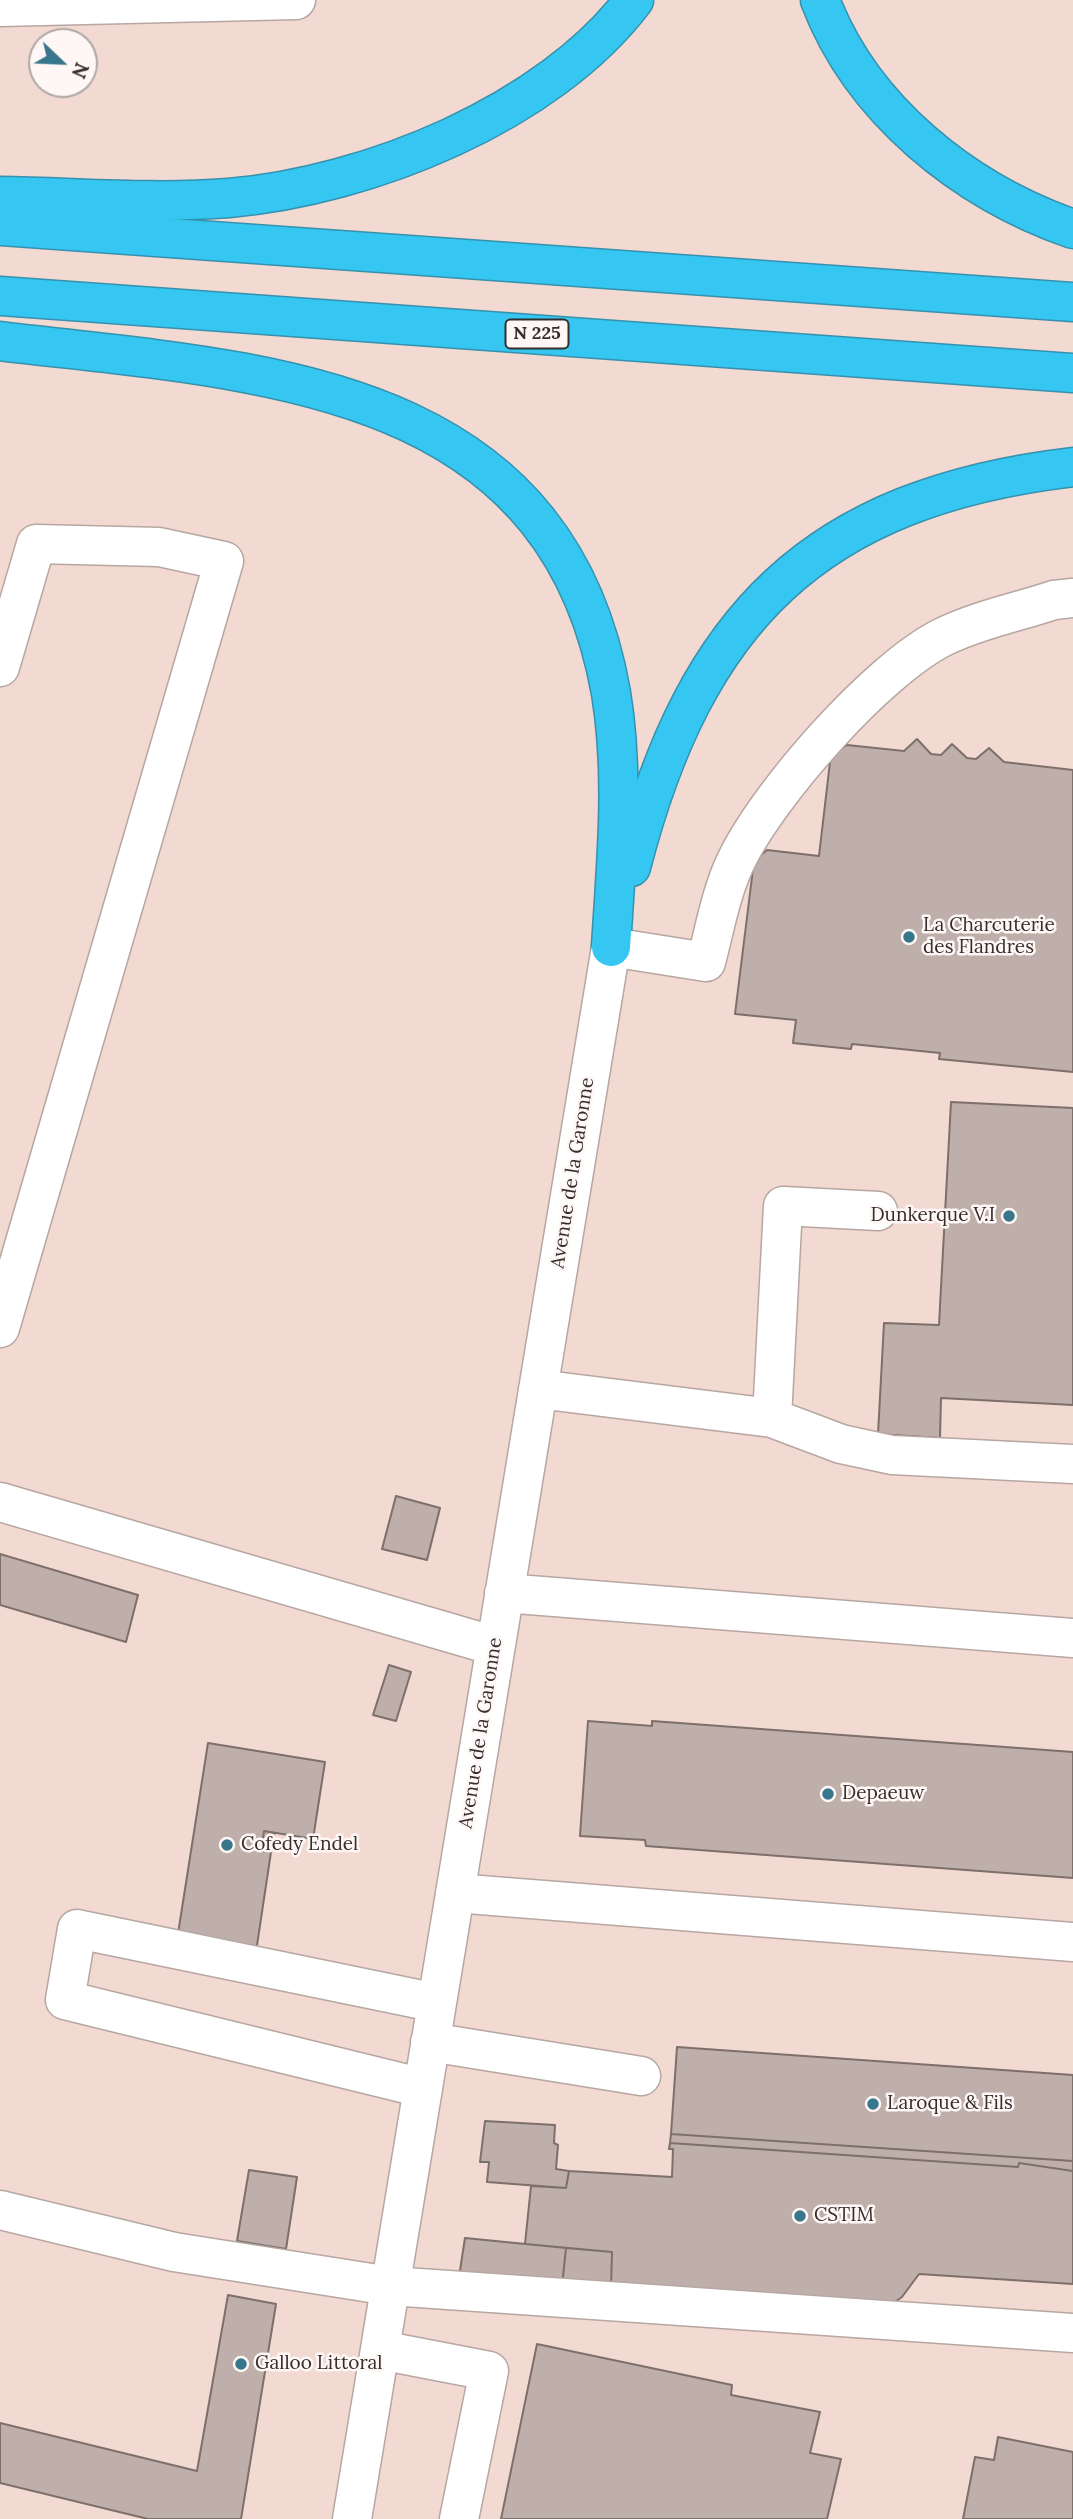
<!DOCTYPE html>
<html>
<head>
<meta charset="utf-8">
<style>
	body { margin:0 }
	#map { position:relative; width:1073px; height:2519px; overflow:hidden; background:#f9e8e2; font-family:Lora,serif }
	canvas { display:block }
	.north { position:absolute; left:28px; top:28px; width:70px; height:70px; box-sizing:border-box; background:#fef7f5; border:2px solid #aea7a5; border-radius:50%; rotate:113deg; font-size:19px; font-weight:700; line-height:28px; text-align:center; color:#352e2c }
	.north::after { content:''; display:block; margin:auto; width:24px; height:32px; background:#38768c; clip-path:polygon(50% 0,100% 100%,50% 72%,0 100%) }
</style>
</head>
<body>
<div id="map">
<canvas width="1073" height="2519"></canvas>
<div class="north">N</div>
</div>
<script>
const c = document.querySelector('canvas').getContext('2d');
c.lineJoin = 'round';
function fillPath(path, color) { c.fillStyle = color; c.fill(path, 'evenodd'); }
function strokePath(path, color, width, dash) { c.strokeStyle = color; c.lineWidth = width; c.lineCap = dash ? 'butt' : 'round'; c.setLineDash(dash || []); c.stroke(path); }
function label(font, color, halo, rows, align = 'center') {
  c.font = font + ' Lora,serif'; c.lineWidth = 5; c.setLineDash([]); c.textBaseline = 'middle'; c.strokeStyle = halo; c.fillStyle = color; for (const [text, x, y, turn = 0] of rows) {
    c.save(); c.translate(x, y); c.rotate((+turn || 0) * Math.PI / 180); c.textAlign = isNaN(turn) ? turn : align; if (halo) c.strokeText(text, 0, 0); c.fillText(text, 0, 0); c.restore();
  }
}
const built = new Path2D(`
	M0,0H1073V2519H0ZM42,42H84V84H42Z`);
const building = new Path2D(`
	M917,739L931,754L941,755L952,744L967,758L976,759L989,748L1004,762L1073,770V1072L939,1059L940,1053L852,1044L851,1049L793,1043L796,1020L735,1014L754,861L767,850L819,856L830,762L836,752L847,745L904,751Z
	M951,1102L1073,1108V1405L941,1398L940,1438L878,1434L884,1323L939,1325Z
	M396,1496L440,1508L427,1560L382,1549Z
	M0,1554L138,1595L126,1642L0,1605Z
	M389,1665L411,1672L396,1721L373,1715Z
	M588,1721L652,1726V1721L1073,1752V1878L646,1846L645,1840L580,1836Z
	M208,1743L325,1762L313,1839L264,1831L261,1851L271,1852L256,1952L177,1940Z
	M264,1831L274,1833L271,1852L261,1851Z
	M677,2047L1073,2075V2161L671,2134Z
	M485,2121L555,2125L554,2143L558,2145L556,2169L569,2171L566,2188L487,2182L489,2162H480Z
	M671,2134L1073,2161V2171L1019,2163L1018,2167L670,2143Z
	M670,2143L1018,2167L1019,2163L1073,2171V2284L919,2274L902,2297L893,2303L611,2287L612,2252L525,2244L531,2186L566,2188L569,2171L672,2177L673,2149H669Z
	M249,2170L297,2177L286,2249L237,2241Z
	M465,2238L566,2248L562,2287L459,2277Z
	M566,2248L612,2252L611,2287L562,2285Z
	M228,2295L276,2304L241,2519H148L0,2483V2423L197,2471Z
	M537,2344L732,2385L731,2395L820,2412L810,2453L841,2459L827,2519H501Z
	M998,2437L1073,2452V2519H963L975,2457L994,2460Z`);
const minor = new Path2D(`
	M0,7L296,0
	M0,667L36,544L159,547L224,561L0,1328
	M538,1389L772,1418L841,1444L892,1455L1073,1464
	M772,1418L783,1206L878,1211
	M0,1502L495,1646
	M504,1593L1073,1638
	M455,1893L1073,1942
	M430,2042L641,2076
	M423,2088L65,2000L77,1929L437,2003
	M0,2210L174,2252L390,2286L1073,2333
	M380,2350L489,2371L459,2519
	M352,2519L611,947L706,962C715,928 721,892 736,861C768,794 877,670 943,637C978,620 1018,612 1054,600L1073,598`);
const highway = new Path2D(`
	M820,0C862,110 964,191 1073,229
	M0,196C76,197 152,204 229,198C368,186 548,114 634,0
	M0,226L1073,302
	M0,296L1073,373
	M0,341C256,372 555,377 611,693C625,777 616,863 611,947
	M631,867C695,618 815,497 1073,467`);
const markers = [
	[909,937,7,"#38768c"],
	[1009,1216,7,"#38768c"],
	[828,1794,7,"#38768c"],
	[227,1845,7,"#38768c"],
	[873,2104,7,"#38768c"],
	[800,2216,7,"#38768c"],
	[241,2364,7,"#38768c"]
];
const shields = [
	[537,334,63]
];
const shieldNames = [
	["N 225",537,334]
];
const poiNames = [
	["La Charcuterie",923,926],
	["des Flandres",923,948],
	["Dunkerque V.I",995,1216,"right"],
	["Depaeuw",842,1794],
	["Cofedy Endel",241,1845],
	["Laroque & Fils",887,2104],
	["CSTIM",814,2216],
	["Galloo Littoral",255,2364]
];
const streetNames = [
	["Avenue de la Garonne",573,1173,-81],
	["Avenue de la Garonne",481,1733,-81]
];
fillPath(built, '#f2d9d1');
fillPath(building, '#bfafaa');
strokePath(building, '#7d6f6a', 2);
strokePath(minor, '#b7a7a2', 41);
strokePath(highway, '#3591ad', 41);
strokePath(minor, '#fff', 38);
strokePath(highway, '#35c6f2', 38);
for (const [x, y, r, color] of markers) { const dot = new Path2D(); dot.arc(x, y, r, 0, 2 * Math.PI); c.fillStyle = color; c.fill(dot); strokePath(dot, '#fef7f5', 2.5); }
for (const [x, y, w] of shields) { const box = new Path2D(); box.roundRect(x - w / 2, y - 14.5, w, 29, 5); c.fillStyle = '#fef7f5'; c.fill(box); strokePath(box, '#352e2c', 2); }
label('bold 18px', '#352e2c', null, shieldNames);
label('19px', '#352e2c', '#fef7f5', poiNames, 'left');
label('19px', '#352e2c', '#fef7f5', streetNames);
</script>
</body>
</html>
